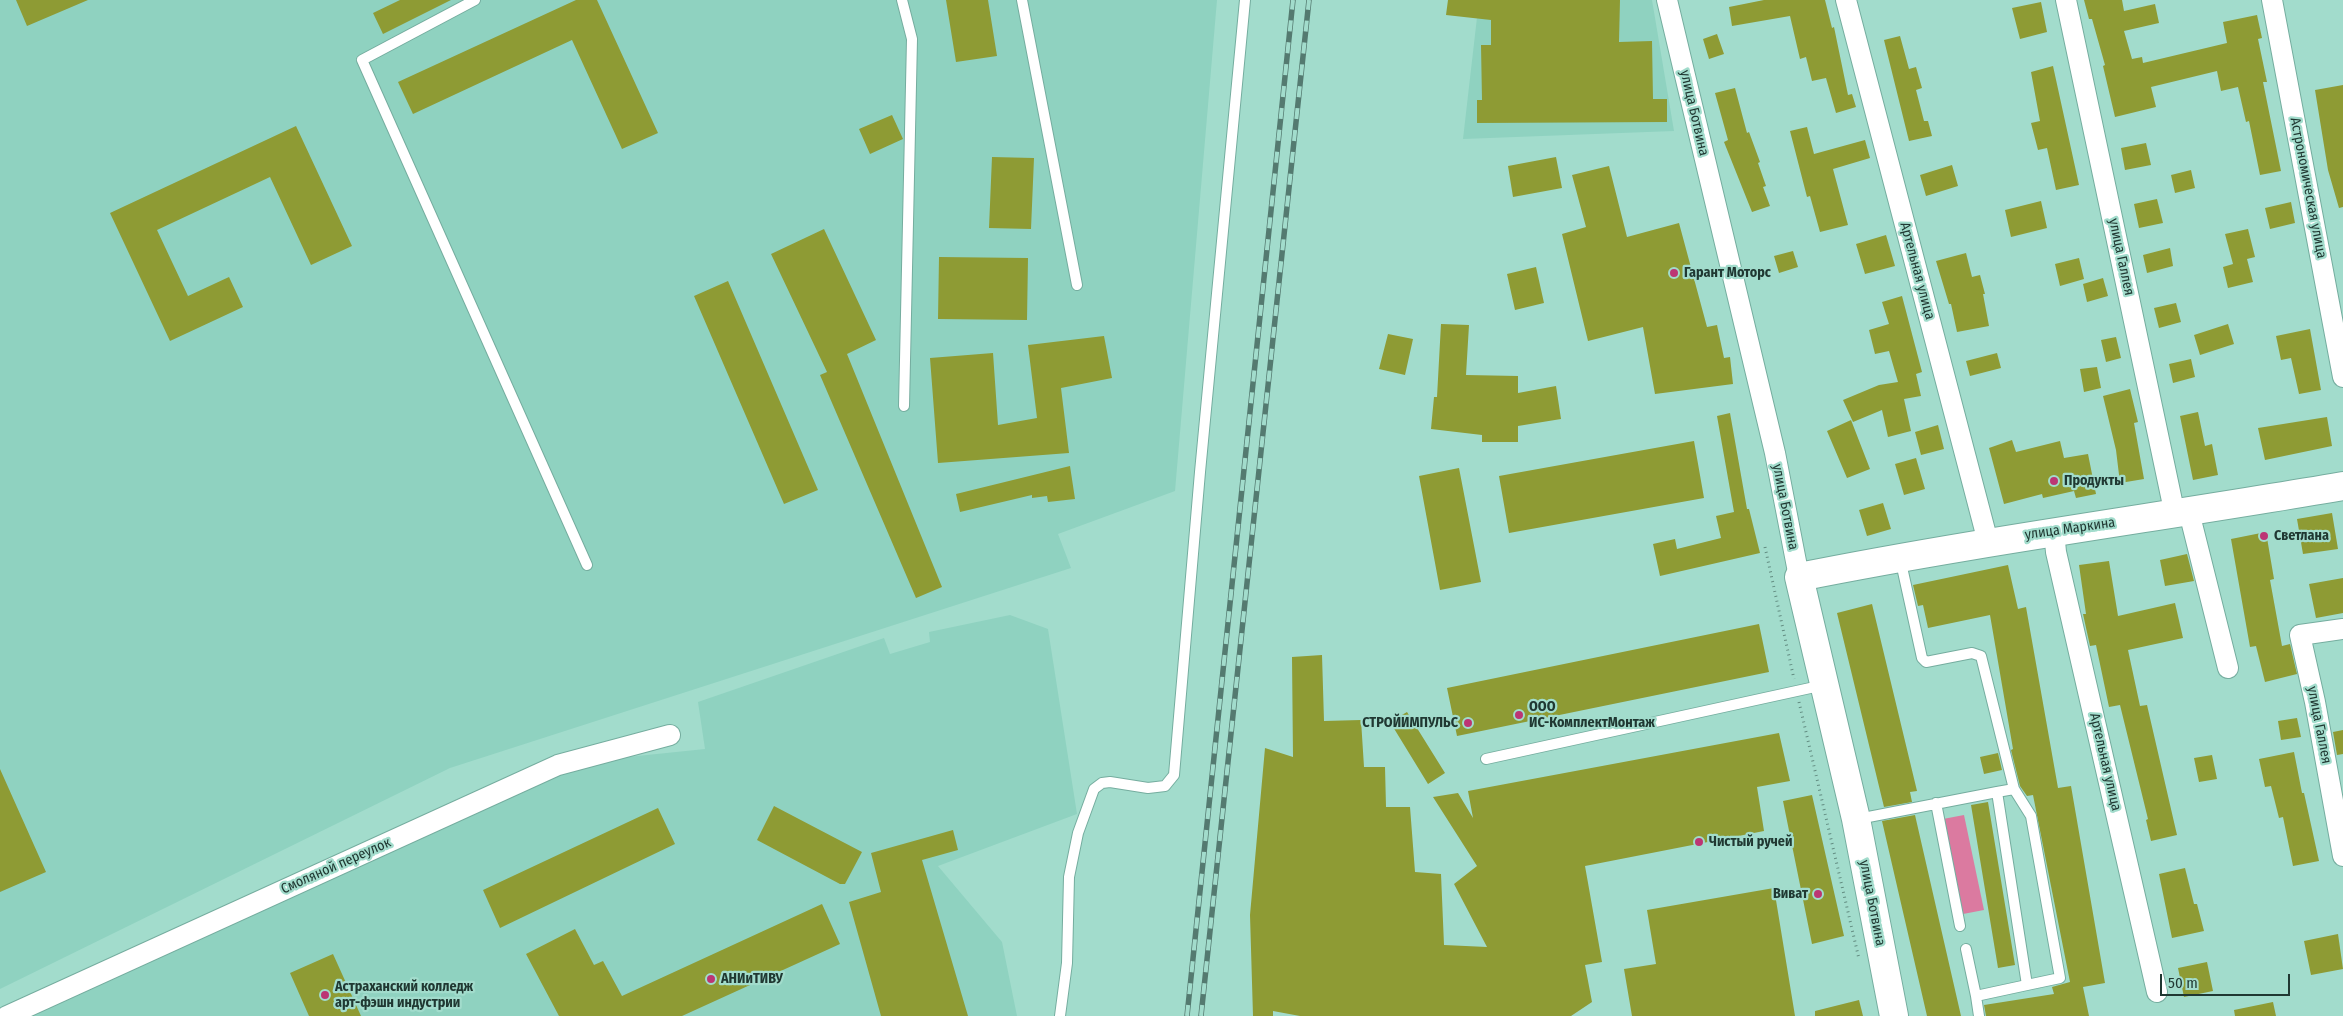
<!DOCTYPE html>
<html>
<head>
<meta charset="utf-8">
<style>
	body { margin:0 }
	#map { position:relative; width:2343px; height:1016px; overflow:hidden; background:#a2dccc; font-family:"Fira Sans Condensed",sans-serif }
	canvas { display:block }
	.scale { position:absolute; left:2160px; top:974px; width:130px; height:22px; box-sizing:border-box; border:2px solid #203832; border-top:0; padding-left:6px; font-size:15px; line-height:18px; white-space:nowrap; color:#203832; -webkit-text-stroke:4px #a2dccc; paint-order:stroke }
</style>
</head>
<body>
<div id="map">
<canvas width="2343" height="1016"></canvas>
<div class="scale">50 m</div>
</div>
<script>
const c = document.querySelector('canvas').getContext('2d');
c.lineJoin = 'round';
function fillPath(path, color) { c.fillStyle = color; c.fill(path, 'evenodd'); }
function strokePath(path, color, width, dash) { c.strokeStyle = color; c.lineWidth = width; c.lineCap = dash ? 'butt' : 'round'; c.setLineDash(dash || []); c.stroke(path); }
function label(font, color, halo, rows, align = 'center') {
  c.font = font + ' "Fira Sans Condensed",sans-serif'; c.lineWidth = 4.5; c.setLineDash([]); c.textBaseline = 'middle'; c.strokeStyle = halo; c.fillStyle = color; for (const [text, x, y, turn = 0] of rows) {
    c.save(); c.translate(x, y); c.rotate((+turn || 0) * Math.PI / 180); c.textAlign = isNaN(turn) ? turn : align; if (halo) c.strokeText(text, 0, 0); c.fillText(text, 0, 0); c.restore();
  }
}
const built = new Path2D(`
	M0,0H1217L1175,491L1058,534L1071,568L450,768L0,989Z
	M1479,0H1652L1674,131L1463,139Z
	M1010,615L1048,629L1077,814L938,866L1002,942L1017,1016H32L224,928L322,876L589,761L705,749L698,702L884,638L890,654L930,642L929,632Z`);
const green = new Path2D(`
	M1964,815L1984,910L1963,914L1943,819Z`);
const building = new Path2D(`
	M16,0H88L27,26Z
	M400,0H451L383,34L373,13Z
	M576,0H597L658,133L622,149L572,40L413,114L398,82Z
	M946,0H988L997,56L956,62Z
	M1448,0H1620L1619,42L1652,41L1653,99H1667V122L1477,123V100H1482L1481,45H1491V20L1446,15Z
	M1764,0H1825L1832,28L1834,27L1848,95L1852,94L1856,107L1836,113L1826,78L1812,81L1806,57L1800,59L1790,16L1732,26L1729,7Z
	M2084,0H2122L2124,11L2155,4L2159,23L2124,31L2132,59L2142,57L2143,63L2227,43L2223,22L2257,15L2262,38L2258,39L2267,82H2263L2281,171L2260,175L2249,121L2246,122L2238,87L2221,91L2217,71L2151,87L2156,107L2115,117L2103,66L2105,65L2092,19H2089Z
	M2041,2L2047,32L2020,39L2012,8Z
	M1717,34L1724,54L1709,59L1703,39Z
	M1900,36L1909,69L1916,67L1922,88L1916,90L1924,121H1928L1932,136L1909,141L1884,40Z
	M2053,66L2079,185L2056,190L2047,148L2038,150L2031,123L2040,121L2031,72Z
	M2343,85V207L2339,208L2328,170L2315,90Z
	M1735,88L1747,133L1749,132L1760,162L1758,163L1766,186L1763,187L1770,206L1752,212L1724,142L1728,140L1715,93Z
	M892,115L903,139L870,154L859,129Z
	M296,126L352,246L311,265L270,177L157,230L188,296L229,277L243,307L170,341L110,213Z
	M1807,127L1814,154L1865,140L1870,158L1833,169L1848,225L1820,232L1810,196L1807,197L1790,131Z
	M2146,143L2151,165L2125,170L2121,148Z
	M992,157L1034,158L1031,229L989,228Z
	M1556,157L1562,188L1513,197L1508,166Z
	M1952,165L1958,186L1926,196L1920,175Z
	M1609,166L1627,237L1679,223L1707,327L1717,325L1724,358L1730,357L1733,384L1655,394L1643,327L1588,341L1562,234L1586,227L1572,175Z
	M2191,170L2195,188L2175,193L2171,175Z
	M2157,199L2163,223L2139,228L2134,204Z
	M2041,201L2047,228L2011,237L2005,210Z
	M2291,202L2295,223L2270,229L2265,208Z
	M824,229L876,340L847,354L942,587L916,598L820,375L827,372L771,254Z
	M2248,229L2255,257L2247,259L2253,282L2228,288L2223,267L2233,264L2225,234Z
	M1886,235L1895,266L1865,274L1856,244Z
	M2170,248L2173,266L2147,273L2143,255Z
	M1793,251L1798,267L1779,273L1774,256Z
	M1966,253L1972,277L1980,275L1985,294H1983L1989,326L1957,332L1951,304H1949L1936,261Z
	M939,257L1028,258L1027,320L938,319Z
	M2079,258L2084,279L2060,286L2055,264Z
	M1536,267L1544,303L1515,310L1507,274Z
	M2103,278L2108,296L2087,302L2083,284Z
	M728,281L818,490L784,504L694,296Z
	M1902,296L1922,372L1916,374L1921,396L1904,399L1911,431L1888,437L1882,410L1853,422L1843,400L1879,385L1898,382L1889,351L1875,354L1869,330L1889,324L1882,302Z
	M2176,303L2181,322L2159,328L2154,308Z
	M1441,324L1469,325L1466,375L1518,376V393L1556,386L1561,419L1518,426V442H1482V435L1431,429L1434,397H1437Z
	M2228,324L2234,344L2200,355L2194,335Z
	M2310,329L2321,390L2299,394L2291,358L2281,360L2276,336Z
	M1388,334L1413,339L1405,375L1379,369Z
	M1104,336L1112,378L1061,388L1069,453L938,463L930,358L993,353L998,425L1037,418L1028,345Z
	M2116,337L2121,358L2106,362L2101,340Z
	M1997,353L2001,368L1970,376L1966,361Z
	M2191,359L2195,377L2173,383L2169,364Z
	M2097,367L2101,388L2084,392L2080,369Z
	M2130,389L2138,422L2134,423L2144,479L2120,483L2116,450L2103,396Z
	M2198,412L2205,446L2212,444L2218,475L2193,480L2180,416Z
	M1730,413L1747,509H1749L1760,553L1660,576L1653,544L1675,539L1677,549L1721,538L1716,516L1734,512L1717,416Z
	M2327,417L2332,446L2265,460L2258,428Z
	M1851,420L1870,469L1847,478L1827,431Z
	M1938,425L1944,449L1921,455L1915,432Z
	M2012,440L2016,452L2060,441L2064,458L2088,454L2096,494L2076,498L2074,491L2043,498L2042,494L2004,504L1989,448Z
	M1694,441L1704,498L1509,533L1499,476Z
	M1916,458L1925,489L1904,495L1895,464Z
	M1070,466L1075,499L1048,502L1047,496L1032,498V495L960,512L956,494Z
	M1459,468L1481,582L1440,590L1419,476Z
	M1883,503L1891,529L1867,536L1859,510Z
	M2332,513L2338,549L2303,554L2297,519Z
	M2266,532L2274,579L2270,580L2282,646L2290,644L2297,674L2265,682L2256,646L2250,647L2231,539Z
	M2187,554L2194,581L2165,586L2160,560Z
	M2109,561L2118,616L2175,603L2183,638L2128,650L2140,706L2147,705L2177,835L2151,841L2146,820L2148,819L2120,705L2109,707L2096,645L2090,646L2083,614H2086L2079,565Z
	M2008,565L2018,609L2026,607L2058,788L2071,786L2105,983L2083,987L2089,1016H1986L1984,1005L2054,994L2052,987L2070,982L2033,795L2027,796L2020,786L2011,750L2013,749L1990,615L1928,628L1923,605L1918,606L1913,585Z
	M2343,578V613L2316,618L2309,584Z
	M1872,604L1917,791L1910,792L1912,802L1884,807L1837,613Z
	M1759,624L1769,672L1457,736L1447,688Z
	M1322,655L1324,721L1361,720L1364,767H1385L1386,807H1410L1415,872L1441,874L1444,945L1487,947L1454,884L1477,866L1433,797L1458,793L1473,818L1468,791L1779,733L1790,781L1757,787L1764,831L1585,866L1602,962L1585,965L1592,1002L1571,1016H1300L1273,1011V1016H1253L1250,915L1265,748L1293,757L1292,657Z
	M1407,712L1445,773L1428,784L1390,722Z
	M2297,718L2301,737L2281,740L2278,721Z
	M2343,730V754L2337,755L2333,732Z
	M2294,752L2302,793H2304L2319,861L2293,866L2283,817L2279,818L2271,786L2265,787L2259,759Z
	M1998,753L2002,770L1984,774L1980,757Z
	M2212,755L2217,779L2199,782L2194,758Z
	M0,769L46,872L0,892Z
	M1812,795L1844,936L1812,944L1783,801Z
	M1988,802L2015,965L1998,968L1971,805Z
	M774,806L862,852L845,884H840L757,840Z
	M658,808L675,844L500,928L483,890Z
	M1915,815L1942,933L1961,1016H1927L1882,821Z
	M953,830L958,850L922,860L968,1016H881L849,902L881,892L871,853Z
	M2185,868L2194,904H2197L2204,931L2172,938L2159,874Z
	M1774,888L1795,1016H1632L1624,969L1656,964L1647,910Z
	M822,904L840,944L682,1016H559L526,954L575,929L594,965L603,961L622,996Z
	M2338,934L2343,969L2311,975L2304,941Z
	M333,954L361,1016H309L290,973Z
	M2207,962L2213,991L2184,997L2178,968Z
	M1859,1000L1863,1016H1815V1011Z
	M2273,1002L2276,1016H2235L2234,1010Z`);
const path = new Path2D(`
	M1765,547L1794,679
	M1799,702L1859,959`);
const lane = new Path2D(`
	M475,0L362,60L587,565
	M902,0L912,39L904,406
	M1022,0L1077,285
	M1900,558L1922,658L1926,662L1972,653L1981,656L2014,789L1997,792L2027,985L1976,996L1979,1016
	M1486,759L1824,685
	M2014,789L2031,816L2060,978L2027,985
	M1936,803L1960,926
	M1858,819L1997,792
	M1966,949L1976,996
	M1060,1016L1067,963L1069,877L1078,833L1094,789L1102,783L1110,782L1148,788L1165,786L1174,775L1200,472L1245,0`);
const street = new Path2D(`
	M1667,0L1775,453L1799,577
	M1846,0L1988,542
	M2066,0L2175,515
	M2272,0L2343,377
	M2189,512L2228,668
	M2054,531L2056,552L2157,992
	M2343,629L2300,635L2315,702L2343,856
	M7,1016L558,765L670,735`);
const secondary = new Path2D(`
	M1894,1016L1856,819L1799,577C1979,541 2162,517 2343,486`);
const rail = new Path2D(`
	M1187,1016L1293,0
	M1201,1016L1309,0`);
const markers = [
	[1674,273,5,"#bc3574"],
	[2054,481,5,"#bc3574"],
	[2264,536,5,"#bc3574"],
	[1519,715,5,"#bc3574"],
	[1468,723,5,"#bc3574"],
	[1699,842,5,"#bc3574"],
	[1818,894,5,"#bc3574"],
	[711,979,5,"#bc3574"],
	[325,995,5,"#bc3574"]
];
const streetNames = [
	["улица Ботвина",1694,113,77],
	["Астрономическая улица",2308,188,79],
	["улица Галлея",2121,257,78],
	["Артельная улица",1917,271,75],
	["улица Ботвина",1785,507,79],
	["улица Маркина",2070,529,-8],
	["улица Галлея",2319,725,79],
	["Артельная улица",2105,762,77],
	["Смоляной переулок",336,866,-24],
	["улица Ботвина",1872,903,79]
];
const poiNames = [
	["Гарант Моторс",1684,273],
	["Продукты",2064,481],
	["Светлана",2274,536],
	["ООО",1529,707],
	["ИС-КомплектМонтаж",1529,723],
	["СТРОЙИМПУЛЬС",1458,723,"right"],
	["Чистый ручей",1709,842],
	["Виват",1808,894,"right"],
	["АНИиТИВУ",721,979],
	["Астраханский колледж",335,987],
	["арт-фэшн индустрии",335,1003]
];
fillPath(built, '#8fd2c0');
fillPath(green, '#db7aa0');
fillPath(building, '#8e9b34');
strokePath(lane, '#75ad9f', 12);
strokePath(street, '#75ad9f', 22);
strokePath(secondary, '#75ad9f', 30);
strokePath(path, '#638d82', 3, [1, 4]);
strokePath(lane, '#fff', 10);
strokePath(street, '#fff', 20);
strokePath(secondary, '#fff', 28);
strokePath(rail, '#547a70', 5.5);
strokePath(rail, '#a2dccc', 4, [11]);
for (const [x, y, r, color] of markers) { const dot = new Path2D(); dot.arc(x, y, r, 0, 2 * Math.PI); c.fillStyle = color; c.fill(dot); strokePath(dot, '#a2dccc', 2); }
label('14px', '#203832', '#a2dccc', streetNames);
label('bold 14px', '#203832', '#a2dccc', poiNames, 'left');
</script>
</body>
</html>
